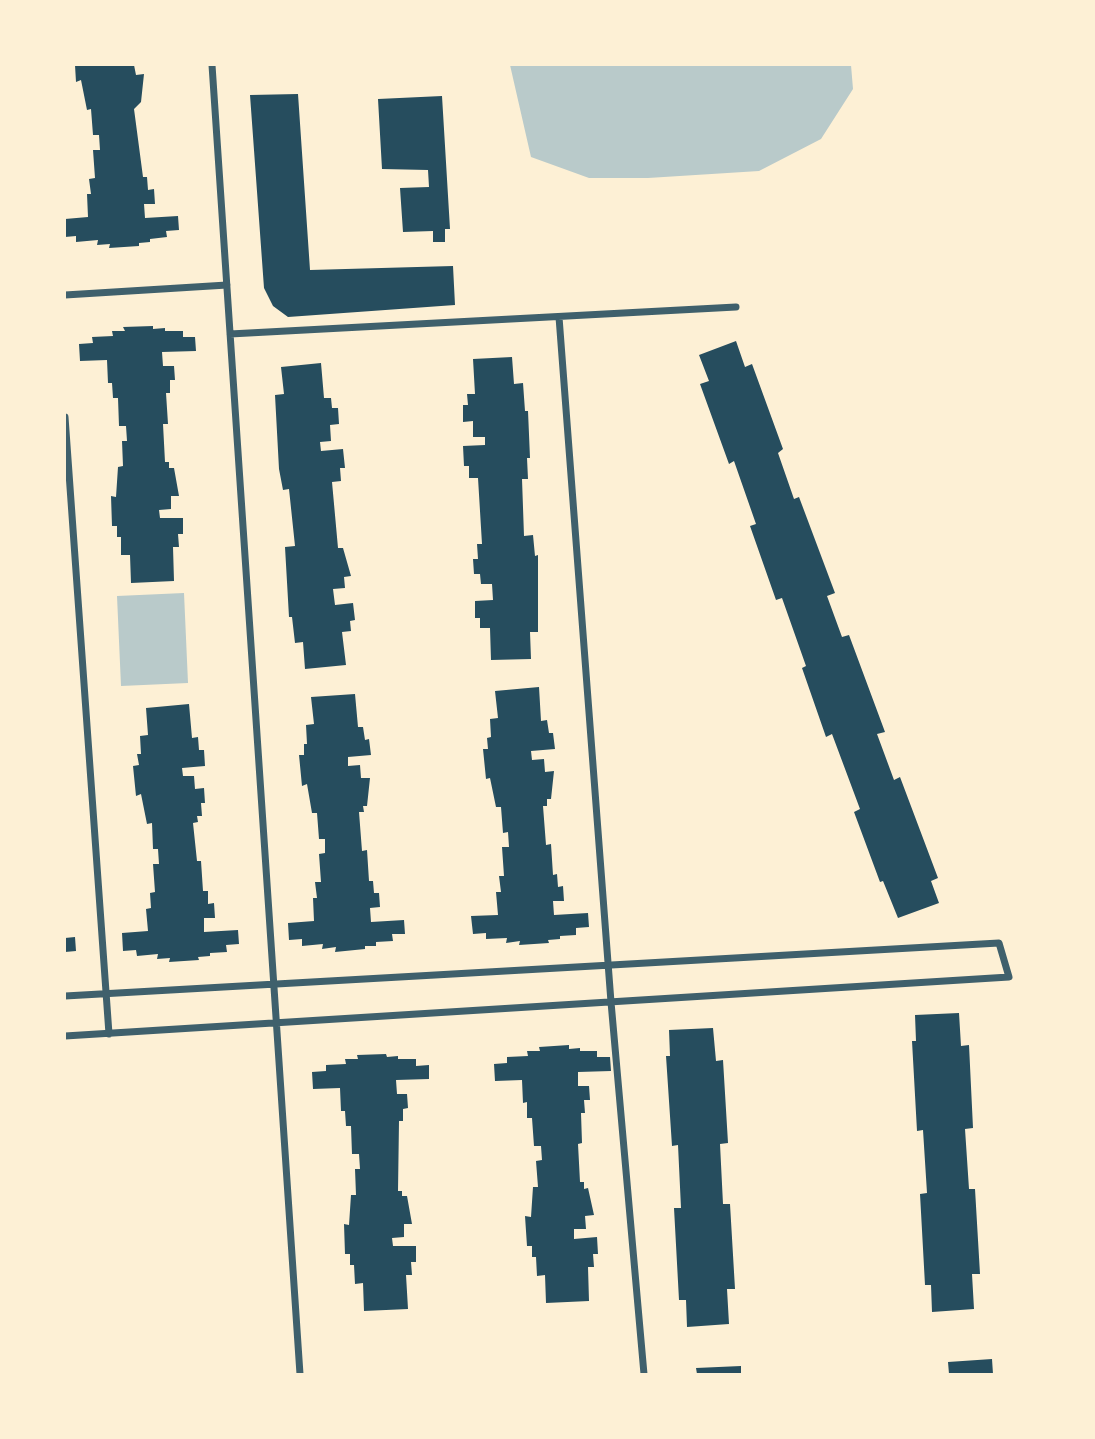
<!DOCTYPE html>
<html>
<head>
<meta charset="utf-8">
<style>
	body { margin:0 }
	#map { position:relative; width:1095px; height:1439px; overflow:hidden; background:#fdf0d5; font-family:Rubik,sans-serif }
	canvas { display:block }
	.frame { position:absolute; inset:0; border:66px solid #fdf0d5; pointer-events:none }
</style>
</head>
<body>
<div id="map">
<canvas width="1095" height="1439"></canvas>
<div class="frame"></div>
</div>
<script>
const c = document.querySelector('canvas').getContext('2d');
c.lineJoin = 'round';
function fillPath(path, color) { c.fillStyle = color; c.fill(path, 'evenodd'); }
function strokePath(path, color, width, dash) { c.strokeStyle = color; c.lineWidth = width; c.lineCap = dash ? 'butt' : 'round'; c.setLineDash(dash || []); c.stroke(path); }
const green = new Path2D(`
	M510,65H851L853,89L821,139L759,171L648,178H589L531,157Z
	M184,593L188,683L121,686L117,596Z`);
const building = new Path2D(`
	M75,65H134L136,75L144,74L141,102L134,109L143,177H147L148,190L154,189L155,204H144L145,218L178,216L179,230L166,231L167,237L150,239V242L139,243V246L109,248L110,244L97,245L98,240L76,242V236L65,237V219L88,217L87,194H91L89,179L95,178L93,150H100L99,135H93L91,109L87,110L81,80L76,82Z
	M298,94L310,270L453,266L455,305L288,317L273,306L264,288L250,95Z
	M442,96L450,229H445V242H433V231L403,232L400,188L429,187L428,170L382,169L378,99Z
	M153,326V329L165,328V331H183V337H195L196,351L162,352L163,366H174L175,380H170V393H166L168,424H163L165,462H169V468H174L179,496H171V509L159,510L160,518H183V534H178L179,547H173L174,581L131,583L130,555H121V537H117V526H112L111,496L116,497L118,467L123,466L122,441H127L126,426H119L118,398H113L112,383H108L107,360L80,361L79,344L93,343L92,337L113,336L112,331H125L123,327Z
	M736,341L745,367L752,364L783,449L778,453L794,499L799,497L835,593L827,596L842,637L849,635L885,732L877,734L894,780L900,777L938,878L931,881L939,903L898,918L883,881L880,882L854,812L860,809L832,734L826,737L802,668L806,666L782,598L776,600L750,526L756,524L734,461L729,464L700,384L709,381L699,355Z
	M512,357L514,384L523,383L525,411H528L530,458H527L528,479H522L524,536L533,535L535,556L538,555V632H530L531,659L491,660L490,628H480V618H475V601L493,600L492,584H481L480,574H474L473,559H478L477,544H482L478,478H469V466H464L463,446L485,445V437H473V421L463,422V405H468L467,394H475L473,359Z
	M321,363L324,398H331L332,408H338L339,424L330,425L331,441L320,442L321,451L343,449L345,468H340L341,481L332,482L338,548H343L351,576L344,577L345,588L333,589L335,605L353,603L355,620L350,621L351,631L342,632L346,665L305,669L303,642L295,643L292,617H289L285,547L295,546L289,489L283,490L279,469L275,395L284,394L281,367Z
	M539,687L541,721L547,720L549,733H553L555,749L531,751L532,760L544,759L545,772L554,771L551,799H547V806H543L546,845L551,844L553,875L557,874L558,887L563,886L564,901H553L554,915L588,913L589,927L576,928V935L560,936V939L548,940L549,943L519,945L520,941L506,943L507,938L486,939V933L473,934L471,916L498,915L496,892H501L499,876H504L502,847H509L508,832L503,833L501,807H496L490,778L486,779L483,749H488L487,738L491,737L490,719L498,718L495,691Z
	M355,694L358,727H363L365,740L369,739L371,755L348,757V766L360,765L361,778H370L367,806H363L364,812H359L362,851L367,850L369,881H373L374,893H379L380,907L370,908L371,922L404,920L405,934H392L393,941L376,942V946H365V949L335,952L336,947L322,949L323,944L302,946V939L289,940L288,923L314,921L313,898H317L315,882H321L319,854L325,853V839H319L317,813H312L307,784L302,786L299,755H304V744H307L306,725L314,724L311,697Z
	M189,704L192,738L198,737L199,750H204L205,766L182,768L183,776H194L195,789L204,788L205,803H201L202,816H197L198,822L193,823L197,861H201L203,891H208V904L214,903L215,918H204V932L238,930L239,944L226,945L227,952L210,953V956L198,957L199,960L169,962L170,958L157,959L158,954L137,956L136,950L123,951L122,933L148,931L146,909L151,908L150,893L155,892L153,864H159L158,849H153L152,823L147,824L141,794L136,796L133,766L139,765L137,754H141L140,736L148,735L146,708Z
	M75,937L76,951L65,952V938Z
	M959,1013L961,1046L969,1045L973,1128L965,1129L969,1189H975L980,1274H972L974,1309L932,1312L931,1285H925L920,1194L927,1193L923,1130L917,1131L912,1041H916L915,1015Z
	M713,1028L716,1061L723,1060L728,1143L720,1144L723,1204H730L735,1289H727L729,1324L687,1327L686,1300H679L674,1208H681L678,1145L672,1146L666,1056H670L669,1030Z
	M569,1045V1049L580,1048V1051H597V1057H610L611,1071L578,1072V1086H589L590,1100H584L585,1113H581L582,1143L578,1144L580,1182H584V1189L588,1188L594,1215L585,1216L586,1229H574V1239L597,1237L598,1254H593L594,1267H588L589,1301L546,1303L545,1275L537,1276L536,1257H532V1246H527L525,1216L531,1217L533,1187H538L536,1161L542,1160L541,1146H534L532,1118H527V1102L523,1103L522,1080L495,1081L494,1064L507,1063V1057L528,1056L527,1051H540L539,1047Z
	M386,1054L387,1057L398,1056V1059H416V1066L429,1065V1079L396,1080L397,1094H407L408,1108L403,1109V1121H399L398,1191H402V1196H407L412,1224H404V1237L392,1238L393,1246H416V1262H411L412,1275H406L408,1309L364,1311L363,1283L355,1284L354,1265H350V1254H345L344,1224L349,1225L351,1195H356L355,1169H360L359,1154H352L351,1126H346L345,1111H341L340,1088L313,1089L312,1072L326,1071V1065L346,1064L345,1059H358L357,1055Z
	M992,1359L993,1374H949L948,1362Z
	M741,1366V1374H697L696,1368Z`);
const minor = new Path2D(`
	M212,65L300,1374
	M65,295L227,285
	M559,317L611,1002L644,1374
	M230,334L736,307
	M65,417L109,1034
	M65,996L999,943L1009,977L65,1036`);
fillPath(green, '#b9caca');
fillPath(building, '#264d5e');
strokePath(minor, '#3f606c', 7);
</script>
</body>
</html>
